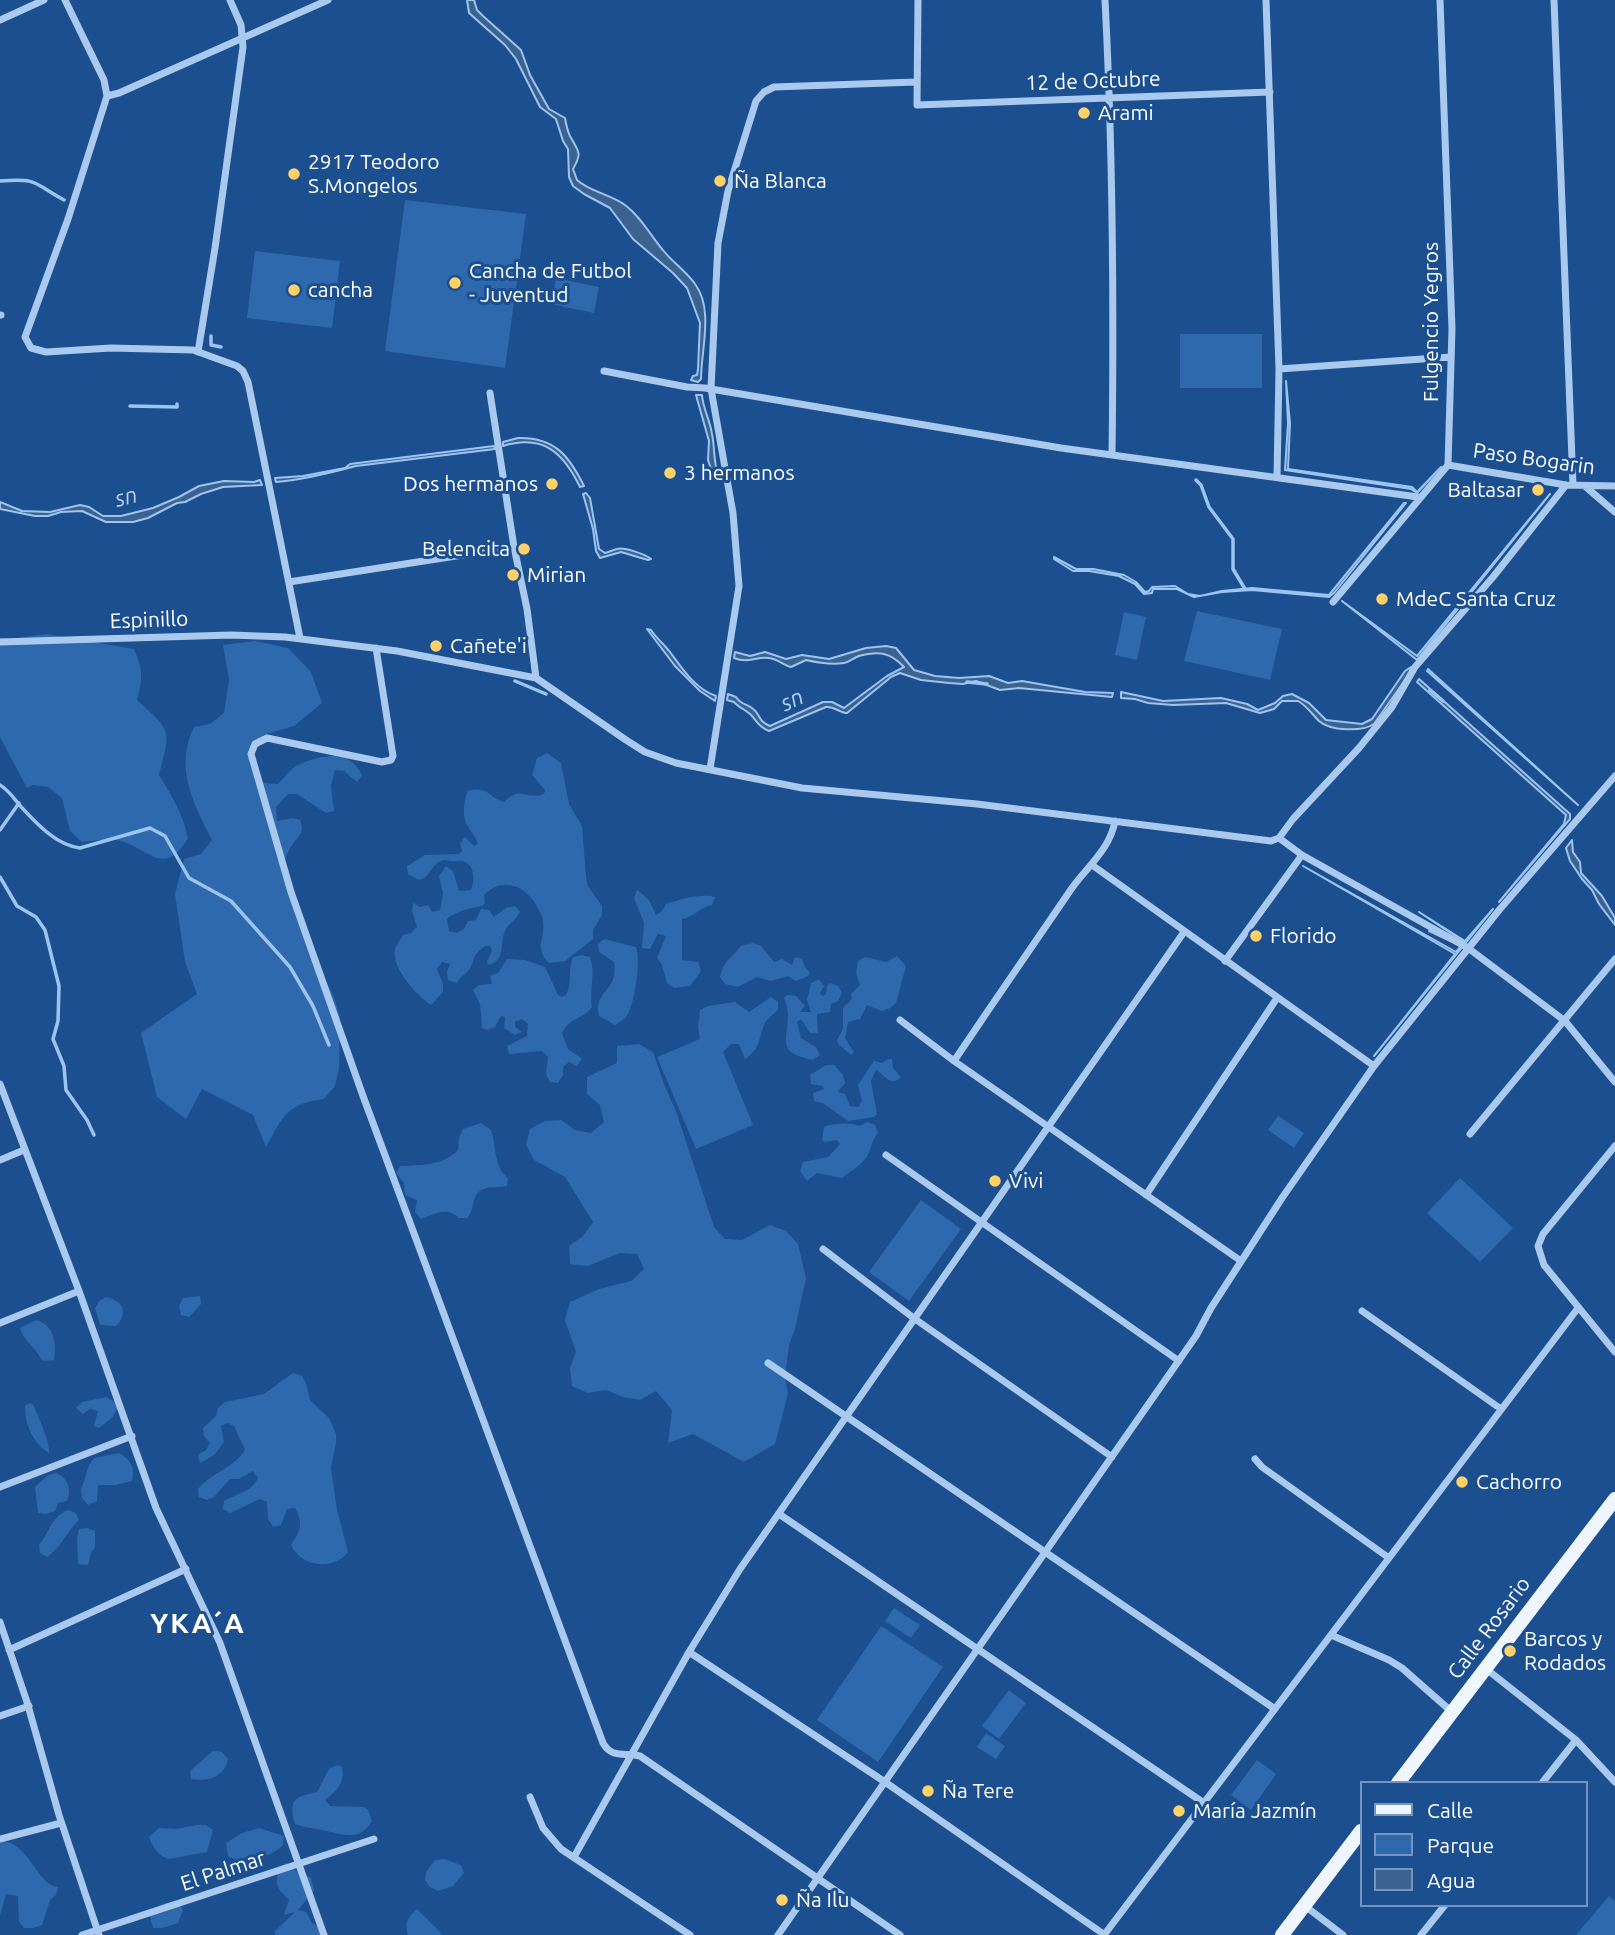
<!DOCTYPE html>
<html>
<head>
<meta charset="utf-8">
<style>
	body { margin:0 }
	#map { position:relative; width:1615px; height:1935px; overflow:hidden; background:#1b4f8f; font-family:Ubuntu,sans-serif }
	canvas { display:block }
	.legend { position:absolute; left:1360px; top:1781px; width:228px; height:126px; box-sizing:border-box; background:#1b4f8f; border:2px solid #7695bc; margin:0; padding:9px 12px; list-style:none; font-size:21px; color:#fff }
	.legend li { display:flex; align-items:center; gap:14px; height:35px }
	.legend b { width:35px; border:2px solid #7695bc }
</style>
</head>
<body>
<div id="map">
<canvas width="1615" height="1935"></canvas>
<ul class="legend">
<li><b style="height:9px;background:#f0f6ff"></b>Calle</li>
<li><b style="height:19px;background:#2e69ad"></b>Parque</li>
<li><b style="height:19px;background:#3c6290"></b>Agua</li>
</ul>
</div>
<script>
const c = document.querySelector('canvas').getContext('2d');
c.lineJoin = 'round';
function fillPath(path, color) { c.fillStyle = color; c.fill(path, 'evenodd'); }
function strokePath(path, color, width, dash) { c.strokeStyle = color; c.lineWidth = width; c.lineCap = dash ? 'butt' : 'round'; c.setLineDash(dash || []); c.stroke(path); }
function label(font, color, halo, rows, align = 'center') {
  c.font = font + ' Ubuntu,sans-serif'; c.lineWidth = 6; c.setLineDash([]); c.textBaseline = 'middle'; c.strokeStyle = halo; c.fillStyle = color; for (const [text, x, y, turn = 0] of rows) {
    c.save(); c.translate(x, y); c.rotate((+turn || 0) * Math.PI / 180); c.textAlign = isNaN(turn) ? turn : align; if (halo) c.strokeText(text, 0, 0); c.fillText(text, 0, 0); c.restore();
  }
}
const green = new Path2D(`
	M405,200L526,214L505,368L385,351Z
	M255,251L340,261L332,328L247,318Z
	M556,278L599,287L594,313L551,304Z
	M1180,334H1262V388H1180Z
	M1197,611L1282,629L1270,680L1184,661Z
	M1124,612L1146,617L1137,660L1115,655Z
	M46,634L134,649C143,670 143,678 137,700C172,732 171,729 159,775C172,796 183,814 188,838C163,881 147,845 116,840C105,839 93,841 82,842L70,831L62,798L48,787L33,785L27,788L0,737V638L12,639Z
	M255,641L288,648L311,672L322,703L294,726L263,735L253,751L261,783L278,784C284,778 291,768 298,765C321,755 349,748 362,775L357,782L344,771L335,770L331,786L334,811L326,813L297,794H288L276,807L277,821L293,818L300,820C305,833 299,835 292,845C289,849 287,855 284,861L314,955L335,1000L340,1018L339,1069L335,1086L324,1099C286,1104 284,1115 266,1147L253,1115L202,1089L186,1119L157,1097L141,1033L197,994L185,962L175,894L184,859L201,854L212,840C193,803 174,767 194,727L210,724L224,713L229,680L223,645Z
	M547,753L561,763L569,804L582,826L586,877L588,886L602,906V915L593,930V939L565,961L549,963C532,947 548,935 542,917C533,891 507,872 484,895L485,903L482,906C471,908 456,911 447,919L449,931L457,933L464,929L468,921L476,920L481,909L489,910L494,917L506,908L515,906L520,912C516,920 509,923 505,931C499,944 507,959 489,965L487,962L492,950L490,946H485C470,957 476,960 469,970C465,975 460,976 457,983L448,980L447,972L450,964L442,962L437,969L443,984V992L431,1005C417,996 391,967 395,950C396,945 401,939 403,935L411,933L417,927L412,911L413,903L420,907L428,905L432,912L440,910L443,893L439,876L446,866L453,871L459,891L471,890C475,881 475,863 462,861C458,860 455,862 451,861C445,861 445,859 439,862C430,867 430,878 419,880L408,874L407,866L425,855L459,854L462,851L460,843L465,837L474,846L478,844C475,835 471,832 467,825C462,817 464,797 468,791C488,785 489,798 504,802C520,784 527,801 544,794L545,790L532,775L537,758Z
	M637,890L649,900L656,915L662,911L666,904C680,899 702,893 715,897L712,905C700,907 695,917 682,919V960L698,962L701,971L690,986L674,988L667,983L662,965L657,958L666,936L658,934L650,949L642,948L644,923L634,898Z
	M604,939L636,947C641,961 635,1000 628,1014C625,1019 620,1022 615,1025L599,1016C593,989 619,993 614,962L599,952L598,944Z
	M753,943L761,946L774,962L782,959L792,965L795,957L802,959L805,967L810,973L808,976L796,981L788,976L771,981L757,977L738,987L725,984L720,977C724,960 731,959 741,946Z
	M581,955L590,957C596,973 589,990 592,1007C583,1020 571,1016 562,1033L568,1049L582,1059L577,1066L569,1062L563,1067V1075L558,1083L550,1082L546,1074L548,1057L542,1051L509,1054L507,1046L527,1036L528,1024L522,1019L515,1022V1027L522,1032L515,1035L504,1028L505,1017L501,1016L495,1027L487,1030L482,1028L480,1004L473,990L479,985L492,984L490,976L498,973L507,959L525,960L545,967L558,995L562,997L566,995C573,982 567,971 573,957Z
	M897,956L906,966L896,1003L890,1008L882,1011L867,1005L860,1019L848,1022L845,1038L854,1052L851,1055L838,1044L837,1040L843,1029V1008L852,999L851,994L860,985L856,973L858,961L865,957L886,962Z
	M819,979L824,986L820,993L823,996L826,994L827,986L830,983L838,986L842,993L838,1001L831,1004L830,1012L817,1014L818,1033H810L801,1019L797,1022L801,1038L816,1047L820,1055L813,1060C777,1052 787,1044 788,1015C788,1009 786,1004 784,998L787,995L796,996L805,1006L800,1012H811L807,1000L811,983Z
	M771,997L778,1002V1010C774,1014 767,1018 765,1023C758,1038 761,1049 745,1059L739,1044H731L723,1052L753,1125L696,1149L657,1057L700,1039L698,1027L700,1010L708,1006L735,1002L749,1012Z
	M639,1044L653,1052L664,1084L677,1114L714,1227L725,1239L742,1240L770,1225L786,1231L798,1244L806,1278L795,1329L789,1345L785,1378L788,1394L775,1444L744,1462L693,1434L668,1443L672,1410L656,1391L640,1400L623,1397L606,1390L588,1393L572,1386L570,1368L576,1352L565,1320L570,1302L599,1289L631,1281L644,1269L637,1254L620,1253L588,1266L570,1264L569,1246L583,1236L593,1222L565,1177L534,1160L526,1145L530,1129L545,1121L561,1120L575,1130L591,1133L604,1122L600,1105L587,1094V1077L617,1063V1046Z
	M888,1059H892L893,1068L901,1077C890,1088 884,1074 876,1070L871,1081L877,1114L874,1117L848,1121L823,1103L814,1101L813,1093L824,1089L823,1086L811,1084L810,1075L826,1065H834L843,1075L845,1083L838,1092L845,1094L850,1106L858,1107L862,1101L858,1085L874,1061L882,1063Z
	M1278,1116L1304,1133L1294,1148L1268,1130Z
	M867,1122L875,1125L878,1133C870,1142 872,1151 865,1159C860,1166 849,1172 842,1178L817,1173L807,1181L800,1171L803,1162L828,1157L840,1144L837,1140L825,1142L822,1140L824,1127C833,1123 850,1122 860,1126Z
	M481,1123L491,1130C497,1148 493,1166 508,1178L507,1186C499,1188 492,1186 484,1189C470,1194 476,1209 467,1218H459C447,1206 435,1214 421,1219L415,1212L417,1200L405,1195L404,1183L396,1173L400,1166C419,1165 444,1166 458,1150L459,1137L463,1129Z
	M1460,1178L1513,1228L1480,1262L1427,1213Z
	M921,1200L961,1229L909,1301L869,1272Z
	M200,1296L201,1304L189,1317L181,1315L179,1306L183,1298Z
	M106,1297C123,1300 129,1313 116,1326L100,1325L95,1308L99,1301Z
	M36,1320C54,1325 57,1343 54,1360L44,1361L41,1359C35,1346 23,1341 20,1328Z
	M293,1373L302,1376L306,1383L310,1400L329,1418L336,1434V1443L331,1468L337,1510L348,1552C333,1571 301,1567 291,1545C300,1532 304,1523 295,1508L287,1509L281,1525L273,1527L268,1519L267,1502L260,1499L230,1513L223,1509L224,1501C236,1494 252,1492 258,1478L253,1471L239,1479H230L214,1497L207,1500L199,1497L198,1489C211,1473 235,1467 245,1450C242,1441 237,1436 235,1427L228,1423L221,1426L224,1442L214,1455L200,1463L198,1455L206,1450L210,1443L204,1436L203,1428L216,1416L218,1408L225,1402L264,1394Z
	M106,1397L113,1401L117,1408L113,1417L99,1428L94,1426L98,1411L90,1409L83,1414L76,1408L82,1402Z
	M29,1403L33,1404C38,1417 50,1441 49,1453C33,1443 25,1426 25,1406Z
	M119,1453C131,1460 135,1467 132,1481L115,1485H98L97,1501L88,1505L82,1498L81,1490L89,1465L94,1458Z
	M56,1473C68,1478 72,1489 67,1501L58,1503L55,1511L46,1514L38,1513L35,1487L48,1475Z
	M68,1510L76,1513L79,1520C65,1533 63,1546 47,1557L40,1553L39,1545C51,1530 50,1518 68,1510Z
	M87,1528L95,1531V1547L91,1553L88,1565L78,1564L77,1538L79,1529Z
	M894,1608L920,1625L911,1638L885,1621Z
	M881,1626L943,1667L878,1762L817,1720Z
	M1009,1690L1026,1703L999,1739L982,1726Z
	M986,1733L1005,1746L996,1759L977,1747Z
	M213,1751L222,1752L228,1759C225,1777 207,1782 191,1779L190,1771Z
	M1257,1760L1276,1774L1251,1810L1231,1795Z
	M337,1765L342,1767C345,1783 337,1791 325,1800L330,1806L364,1807L368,1810L372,1821C359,1843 343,1834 322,1830C312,1828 305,1828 295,1824C288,1799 295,1797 317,1792L329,1769Z
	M197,1825H206L213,1830L207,1852L169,1859C159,1857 152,1846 149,1837L159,1828L176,1829Z
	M259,1828L284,1836L283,1845C270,1858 243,1866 228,1856L226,1843L242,1833Z
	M4,1841C31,1846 37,1885 58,1887L56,1895L50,1900L42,1925L33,1928H24L19,1922L18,1896L6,1894L0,1915V1842Z
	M444,1859L461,1865L464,1873L453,1886L438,1891L430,1887L425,1880L426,1872L435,1860Z
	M286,1863L296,1871L311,1878L314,1891L298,1910L306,1912L312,1923L323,1929L325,1935H276L274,1932L295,1912L284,1915L289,1900C276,1887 275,1885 279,1867Z
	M1609,1896L1615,1901V1935H1576Z
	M175,1902L179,1903L183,1910L178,1923L162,1928H153L150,1916C156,1905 162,1903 175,1902Z
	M417,1909L441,1933L440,1935H408C404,1923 408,1917 417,1909Z`);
const water = new Path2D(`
	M467,0H474L477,10L483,16L521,50L530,75L549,109L565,118C566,124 567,130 570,136C578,151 583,152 573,169L577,180C590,192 610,194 625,205C640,216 649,233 662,249C672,262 686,271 695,284C714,309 701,350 701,379L698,382L691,380L693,376L697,375L698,369L700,323L687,288L673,273L633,239L610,208L584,194L573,186L569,177L568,149L563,141L556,119L540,107L516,59L505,45L469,13Z
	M1286,381L1290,423L1288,469L1412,487L1417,492L1441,467L1417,493L1411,489L1285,470L1288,423Z
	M696,395H702C703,409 710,420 712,434C715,448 713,460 718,474L713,475L708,460L709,441Z
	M518,438C555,437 569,456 584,486L580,487C563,452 543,434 503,446V442Z
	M494,446L495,449L356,466C330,473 303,480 276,482L275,478L303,476L345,468L350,464Z
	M260,480L262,485L223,487L201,494L185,502L177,503L148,518L133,522H106L82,511L61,512L48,516H35L0,509V502L22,511L50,512L80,505L89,507L103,516H121L153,508L179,497L199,486L224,481L254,482Z
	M586,493L590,498L599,549L605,553C609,552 613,550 617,549C624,547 645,554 651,559L648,560L621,552L600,558L596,551L593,529L583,494Z
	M1550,494L1417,660L1342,601L1417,656Z
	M1404,503H1406L1334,593L1329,597L1252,590L1222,592L1194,597L1177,589H1153L1152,593L1144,594L1135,584L1119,576L1089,571H1073L1054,559V557L1076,569H1093L1124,575L1136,582L1145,592L1149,591L1152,587L1175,586L1188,594L1200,596L1222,591L1252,588L1329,595Z
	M647,629L651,630C656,638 664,644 670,652C682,668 695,689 716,696L715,701L700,691L675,666Z
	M886,646L896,648L914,670L935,676L959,678L989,676L1008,683L1022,681L1085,692L1113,693L1112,697L1019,688L1000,690L976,681L963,684L949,683L921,680L900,673L891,677L847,713C839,713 835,706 826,707L769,731C760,727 758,723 752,716C747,710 739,708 734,702L727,700L728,694L736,697C741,705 745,703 752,708C761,714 757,721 770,726L823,702H832L844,708L887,676L904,667C890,652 879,651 859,656C853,658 850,662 844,663C831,665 819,663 806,660L791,667C783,665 778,659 769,658C756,656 749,664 734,658L735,652L750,656L765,652L786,659L802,655L829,659L866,648Z
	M1411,667L1410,673L1374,724C1362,732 1330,731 1319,721C1311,713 1307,706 1298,701H1282L1274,709L1260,713L1226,703L1173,705L1148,703L1135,699L1121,698V692L1163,701L1221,698L1247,704L1258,710L1275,703L1283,696L1292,694L1309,703L1326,720L1362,724L1372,719L1405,671Z
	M1428,669L1578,805L1427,671Z
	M1419,679L1570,814V819L1499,902L1564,824L1566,815L1417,682Z
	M1572,840L1573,852L1580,862L1581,873L1602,896L1615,918V925L1599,904L1592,890L1582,879L1570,861L1566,848Z
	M1303,866L1456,952L1461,946L1429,931L1464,942L1419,912L1465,941L1493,909L1374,1056L1455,954Z`);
const stream = new Path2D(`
	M0,181C40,178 32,183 64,200
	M211,336V345L221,347
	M130,406L177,407V404
	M1196,480L1201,485L1209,507L1233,539V569L1245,589
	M515,681L546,694
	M967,682L987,684
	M1430,690L1443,701
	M0,785C11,792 15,801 24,810C39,826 57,845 80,848L150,828L165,836L189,878L231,901L290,967L313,1006L329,1045
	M0,830L19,803
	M0,877L17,906L36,917L45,930L59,986L58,1021L53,1039L64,1066L66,1090L87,1120L94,1135`);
const street = new Path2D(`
	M65,0L104,80L107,96L68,219L25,337L31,348L46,352L111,348L193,350L237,366L243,371L248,382L300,638
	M918,0L917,105L1270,92
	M1105,0C1113,152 1114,303 1112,455
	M1266,0L1279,369L1277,477
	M1554,0L1573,485
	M0,20L44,0
	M107,96L119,93L328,0
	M0,315H1
	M198,352L215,248L243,47L241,25L230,0
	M1279,369L1451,357
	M604,371L687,387L705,388L1061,448L1418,497
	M490,393L514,547L527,609L536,678
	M1448,465L1566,485L1615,486
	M1586,487L1615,512
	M289,582L514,547
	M1333,602L1448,465L1452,329L1440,0
	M0,642L231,635L285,637L397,651L536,678L626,740L645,752L676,763L802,788L977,804L1271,841L1279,838L1293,819L1359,748L1392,707L1415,667L1493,577L1566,485
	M376,648L393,756L391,760L382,762L267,738L255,744L251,754L291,892L363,1096L603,1743C612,1759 625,1752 640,1756L900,1935
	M710,769L739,586L733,513L711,389L718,243L728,191L756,101L764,92L774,87L916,82
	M1279,838L1302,855L1468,948L1565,1021L1615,1082
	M1092,865L1374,1066
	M1225,961L1302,855
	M900,1020L954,1061L1241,1261
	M954,1061C993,1003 1033,945 1072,888C1088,866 1110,849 1115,821
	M0,1084L79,1291L156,1508L220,1643L324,1935
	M1470,1134L1615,959
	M1615,1146L1543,1234L1538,1246L1544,1265L1615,1352
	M886,1155L1179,1361
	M0,1160L24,1150
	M1146,1195L1277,998
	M823,1249L915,1319L1112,1457
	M1362,1311L1501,1409
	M0,1323L79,1291
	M768,1363L1275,1709
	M1255,1459L1262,1467L1389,1558
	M0,1487L132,1436
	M779,1514L1204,1803
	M0,1622L27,1702L59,1815L99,1935
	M1331,1635L1389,1660L1402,1668L1452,1712
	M9,1650L186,1569
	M689,1652L885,1782L1105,1935
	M1485,1668L1576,1740L1615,1782
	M0,1716L29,1706
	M1542,1783L1576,1740
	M530,1797L543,1828L561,1849L690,1935
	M0,1839L61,1823
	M574,1857L689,1652L740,1569L1184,932
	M1305,1906L1343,1935
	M82,1935L374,1839
	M778,1935L1196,1336L1211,1308L1282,1198L1374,1066L1500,909L1615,776
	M1104,1935L1578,1308
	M1421,1935L1445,1905`);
const primary = new Path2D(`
	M1398,1783L1615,1499
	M1282,1935L1361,1831`);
const markers = [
	[1084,113,7,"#ffd166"],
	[294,174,7,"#ffd166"],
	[720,181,7,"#ffd166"],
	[455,283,7,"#ffd166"],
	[294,290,7,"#ffd166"],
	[670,473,7,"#ffd166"],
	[552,484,7,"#ffd166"],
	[1538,490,7,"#ffd166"],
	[524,549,7,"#ffd166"],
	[513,575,7,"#ffd166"],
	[1382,599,7,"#ffd166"],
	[436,646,7,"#ffd166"],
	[1256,936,7,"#ffd166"],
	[995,1181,7,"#ffd166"],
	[1462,1482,7,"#ffd166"],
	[1510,1651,7,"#ffd166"],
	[928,1791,7,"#ffd166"],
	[1179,1811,7,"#ffd166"],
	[782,1900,7,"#ffd166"]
];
const streetNames = [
	["12 de Octubre",1093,81,-2],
	["Fulgencio Yegros",1431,322,-90],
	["Paso Bogarin",1534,459,8],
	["Espinillo",149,620,-2],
	["Calle Rosario",1489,1628,-53],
	["El Palmar",223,1871,-18]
];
const poiNames = [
	["Arami",1098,113],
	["2917 Teodoro",308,162],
	["S.Mongelos",308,186],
	["Ña Blanca",734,181],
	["Cancha de Futbol",469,271],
	["- Juventud",469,295],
	["cancha",308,290],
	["3 hermanos",684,473],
	["Dos hermanos",538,484,"right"],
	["Baltasar",1524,490,"right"],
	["Belencita",510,549,"right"],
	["Mirian",527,575],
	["MdeC Santa Cruz",1396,599],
	["Cañete'i",450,646],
	["Florido",1270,936],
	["Vivi",1009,1181],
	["Cachorro",1476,1482],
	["Barcos y",1524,1639],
	["Rodados",1524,1663],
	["Ña Tere",942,1791],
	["María Jazmín",1193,1811],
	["Ña Ilu",796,1900]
];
const waterNames = [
	["sn",126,497,-14],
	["sn",792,700,-25]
];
const districtNames = [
	["YKA´A",198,1624]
];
fillPath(green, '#2e69ad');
fillPath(water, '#3c6290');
strokePath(water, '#9cc4f0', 2);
strokePath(stream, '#9cc4f0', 3.5);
strokePath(street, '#a9c9ee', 7);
strokePath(primary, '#f0f6ff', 14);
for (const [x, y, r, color] of markers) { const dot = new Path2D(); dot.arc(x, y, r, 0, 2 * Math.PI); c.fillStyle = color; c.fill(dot); strokePath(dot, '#1b4f8f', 2.5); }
label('21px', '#fff', '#1b4f8f', streetNames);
label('21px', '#fff', '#1b4f8f', poiNames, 'left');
label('italic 23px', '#b5d3f5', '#1b4f8f', waterNames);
c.letterSpacing = '2px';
label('bold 28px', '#fff', '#1b4f8f', districtNames);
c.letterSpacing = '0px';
</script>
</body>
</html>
